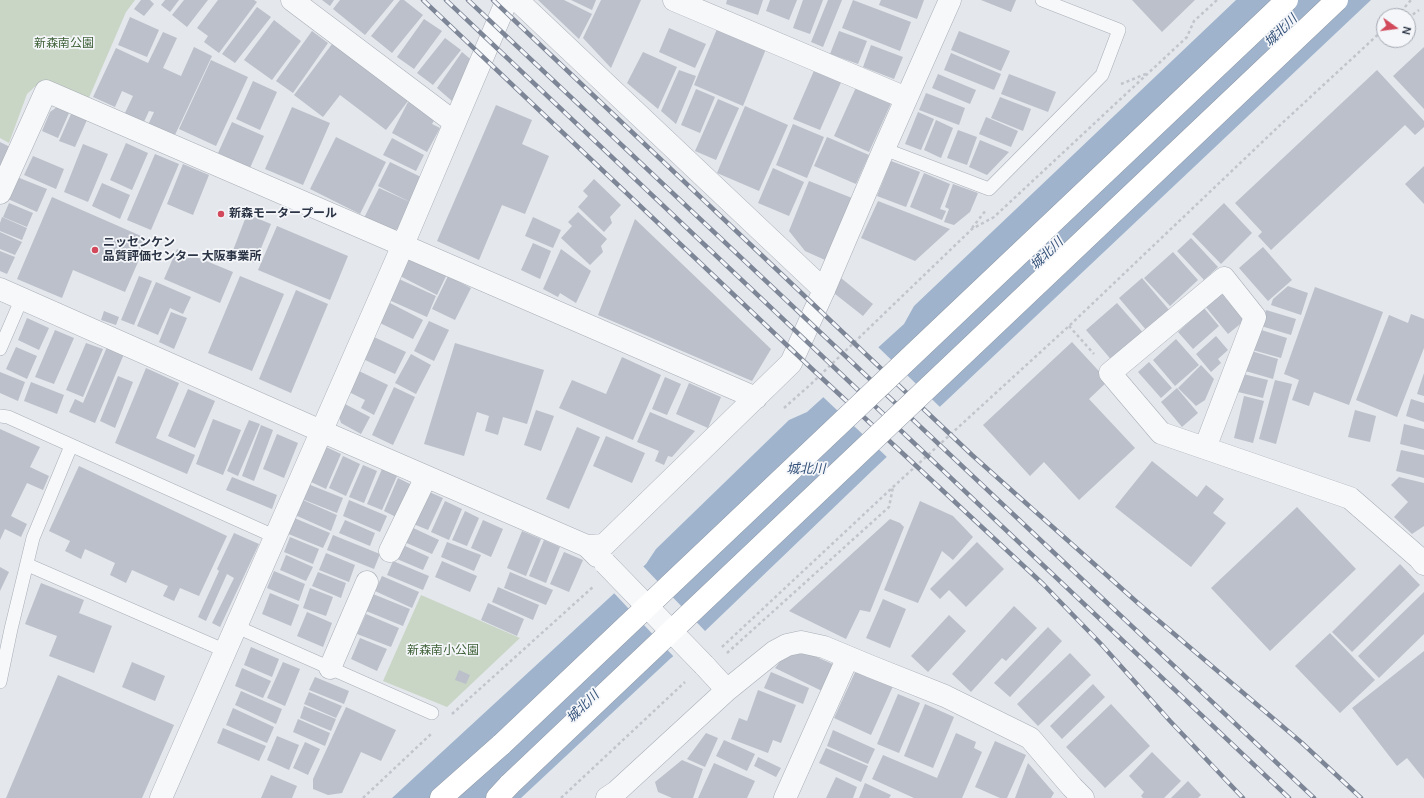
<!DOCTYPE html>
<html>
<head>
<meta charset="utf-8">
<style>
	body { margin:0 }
	#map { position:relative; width:1424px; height:798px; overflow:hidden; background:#e4e7ec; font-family:Manrope,sans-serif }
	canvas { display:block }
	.north { position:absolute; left:1376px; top:8px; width:40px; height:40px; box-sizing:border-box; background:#f4f6f9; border:1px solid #a4a8b1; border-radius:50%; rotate:104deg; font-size:11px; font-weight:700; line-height:16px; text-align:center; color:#2b3445 }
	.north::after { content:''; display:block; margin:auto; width:14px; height:18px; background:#d1495b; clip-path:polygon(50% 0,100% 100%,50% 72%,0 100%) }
</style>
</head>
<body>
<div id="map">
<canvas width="1424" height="798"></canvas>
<div class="north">N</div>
</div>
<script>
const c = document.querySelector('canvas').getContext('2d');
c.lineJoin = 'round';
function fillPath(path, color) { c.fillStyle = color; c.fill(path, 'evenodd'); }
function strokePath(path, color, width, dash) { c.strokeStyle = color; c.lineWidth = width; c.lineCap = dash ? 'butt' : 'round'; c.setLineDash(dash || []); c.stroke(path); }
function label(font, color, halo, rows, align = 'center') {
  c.font = font + ' Manrope,"Noto Sans JP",sans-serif'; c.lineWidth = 3.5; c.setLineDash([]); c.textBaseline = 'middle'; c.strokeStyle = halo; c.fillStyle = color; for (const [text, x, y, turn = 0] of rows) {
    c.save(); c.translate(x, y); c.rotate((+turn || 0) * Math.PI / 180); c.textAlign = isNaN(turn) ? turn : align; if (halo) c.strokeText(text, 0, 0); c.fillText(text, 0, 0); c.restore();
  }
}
const green = new Path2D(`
	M0,0H135L126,12L88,100L41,81L27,94L9,143L0,138Z
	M421,595L520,638L447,707L383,681Z`);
const water = new Path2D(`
	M1236,0H1371L875,468L703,633L671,658L521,798H392L646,564L656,549L789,420L807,412L904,324L914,306Z`);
const pier = new Path2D(`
	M877,346L941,408L888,458L822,396Z
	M642,565L706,632L675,658L613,592Z`);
const building = new Path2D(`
	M141,0H150L154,4L144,16L134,9Z
	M165,0H179L170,12L161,5Z
	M184,0H208L187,27L172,15Z
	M218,0H254L257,2L219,53L204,42L208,36L197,28Z
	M322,0H334L330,6Z
	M340,0H394L365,35L333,9Z
	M400,0H404L423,15L392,53L371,36Z
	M538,0H564L592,14L579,39Z
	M571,0H596L592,10Z
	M601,0H641L611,68L583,38Z
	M727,0H763L758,15L726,4Z
	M770,0H797L789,20L766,11Z
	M803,0H823L810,34L793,28Z
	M828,0H842L823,47L811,42Z
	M853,0L911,22L900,51L842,28Z
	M881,0H924L917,19L879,5Z
	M981,0H1016L1011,12Z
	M1132,0H1195L1162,32Z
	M257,7L271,17L235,63L222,54Z
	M130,17L159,30L147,57L118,45Z
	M424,19L442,31L414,69L397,57Z
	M274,20L301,41L272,80L244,60Z
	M669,28L706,44L695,68L659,52Z
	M717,29L766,49L743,106L694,85Z
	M312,31L328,43L293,93L276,81Z
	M839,31L867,41L858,64L830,54Z
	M959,31L1010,51L1001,71L951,50Z
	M163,32L177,38L163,68L181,76L194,47L212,56L174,137L148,125L154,112L149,111L143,124L124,115L133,96L122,91L115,107L93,97L116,48L148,63Z
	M445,38L461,50L433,85L417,73Z
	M335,40L411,97L386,130L340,95L323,117L294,95Z
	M871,45L903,57L894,79L863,67Z
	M1424,47V109L1393,76Z
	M462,52L474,62L452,101L437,88Z
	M643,52L677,67L658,109L627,83Z
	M951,53L1001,74L994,90L944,70Z
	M211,60L248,77L216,146L179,129Z
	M816,66L843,78L820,130L793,119Z
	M679,70L696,76L676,124L661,111Z
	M1377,70L1424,121V127L1415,135L1405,125L1271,250L1258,236L1262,232L1235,203Z
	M938,74L976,90L970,104L932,88Z
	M1009,74L1056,92L1048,112L1001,94Z
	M253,81L277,92L260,130L236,119Z
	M858,83L893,99L869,152L834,136Z
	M696,89L715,97L700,133L681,125Z
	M926,93L965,108L959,125L919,110Z
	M1000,97L1031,109L1023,131L991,118Z
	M718,99L739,108L716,160L695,151Z
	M408,102L436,117L432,124L440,128L427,152L392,133Z
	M496,105L532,120L522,144L549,156L525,214L502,205L479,260L437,241Z
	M745,106L788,125L759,191L717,173Z
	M57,107L69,113L58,138L42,131L50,112Z
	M292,107L330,123L303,185L265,169Z
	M918,112L934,119L921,150L905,144Z
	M71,114L87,120L75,147L59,141Z
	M986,117L1018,131L1011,147L979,134Z
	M936,120L953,128L941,158L924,150Z
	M232,122L264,136L250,168L218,153Z
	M793,124L824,137L807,178L776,165Z
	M958,130L977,137L967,165L947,158Z
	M336,137L386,162L360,214L310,189Z
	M827,137L869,155L856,184L814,166Z
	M392,138L424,155L416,171L383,155Z
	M980,140L1009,152L987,175L969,167Z
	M0,142L10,147L0,172Z
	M126,143L148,153L132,190L110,180Z
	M83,144L108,154L88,202L64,192Z
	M155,154L179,164L151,230L127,220Z
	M33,156L64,169L56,189L24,175Z
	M891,161L920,172L906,207L877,196Z
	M390,162L423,178L410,202L378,186Z
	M183,164L209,175L193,215L167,204Z
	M1424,166V204L1405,184Z
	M773,168L804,182L789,216L758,203Z
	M924,173L950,184L940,209L946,211L942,220L910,207Z
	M17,177L47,189L37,212L8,199Z
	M594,179L621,205L610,217L612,223L604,232L578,207L588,196L583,191Z
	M809,181L852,198L825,260L805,251L789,231Z
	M102,183L130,195L120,219L92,206Z
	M953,184L978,193L970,212L954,225L944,222L949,209L945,207Z
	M379,188L412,203L401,228L392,231L364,218Z
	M52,197L148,239L125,292L73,270L62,298L17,279Z
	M878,201L950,229L915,261L861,238Z
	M9,203L33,213L27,227L3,217Z
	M1224,203L1252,233L1221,264L1192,234Z
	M578,212L607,239L601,246L603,252L590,265L561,238L572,226L568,222Z
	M247,214L271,224L255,263L232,253Z
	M2,217L27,228L22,240L0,231V223Z
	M533,217L561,230L553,248L525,236Z
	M635,219L771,349L752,381L598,315Z
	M277,226L348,256L330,300L258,270Z
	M0,232L22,242L15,255L0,249Z
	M1191,238L1218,267L1204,280L1177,251Z
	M533,243L551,251L540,279L521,270Z
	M1263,247L1292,280L1268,301L1239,268Z
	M177,249L233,272L220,303L164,279Z
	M561,249L591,271L576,303L560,293L558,297L543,289Z
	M0,251L15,257L7,274L0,271Z
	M1173,252L1198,280L1170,306L1144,278Z
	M411,254L448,272L437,295L400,276Z
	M139,276L152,281L134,325L121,320Z
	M240,276L284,294L252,371L208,353Z
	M448,276L471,288L455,320L432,309Z
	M841,278L873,304L863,316L830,290Z
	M1142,278L1170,311L1147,331L1119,298Z
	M399,279L436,296L427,317L389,300Z
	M156,282L191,297L183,314L170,308L158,335L137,326Z
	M1288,286L1308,293L1301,315L1271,305L1273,299Z
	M1315,287L1383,312L1349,405L1314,392L1309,406L1292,400L1299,380L1284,374Z
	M296,290L328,304L291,393L259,379Z
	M1221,293L1244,321L1228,334L1205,306Z
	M390,303L423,320L413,339L380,323Z
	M1117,303L1146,336L1114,363L1086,330Z
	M1204,308L1219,326L1193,349L1178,332Z
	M1266,310L1296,319L1291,335L1261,326Z
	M104,311L119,317L116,325L101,320Z
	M171,312L187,318L174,349L159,342Z
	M1411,314L1424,319V348L1397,417L1356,400L1389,315L1408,323Z
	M27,318L49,328L39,350L18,340Z
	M429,321L449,330L434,361L414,351Z
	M1255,328L1287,338L1281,358L1249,349Z
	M55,330L74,338L54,384L35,377Z
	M1216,336L1228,350L1218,359L1221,363L1211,372L1196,354Z
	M374,337L406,352L395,374L363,359Z
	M1176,339L1199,365L1175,386L1153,360Z
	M1072,342L1108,381L1089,399L1135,448L1079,500L1044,462L1030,476L983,425Z
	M86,343L103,349L83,397L66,390Z
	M455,343L544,370L527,424L503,417L498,435L485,431L489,416L477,412L464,456L424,444Z
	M16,347L37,356L27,379L6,369Z
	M107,347L124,354L95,423L69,412L75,399L83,403Z
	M1248,350L1278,359L1273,379L1242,370Z
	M411,354L431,365L416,394L395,383Z
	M622,357L661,375L633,440L559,408L572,380L606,394Z
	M1149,362L1172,388L1161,398L1138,372Z
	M1201,365L1214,379L1205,400L1196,406L1178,388Z
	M146,368L179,383L156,438L195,455L187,474L115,443Z
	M359,371L388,385L374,415L361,408L365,400L349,392Z
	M0,372L25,382L18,401L0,393Z
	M1239,373L1268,380L1263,398L1234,391Z
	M1424,373V396L1417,394Z
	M118,376L133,382L115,428L100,421Z
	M665,377L681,384L667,415L652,409Z
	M1275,380L1292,384L1276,444L1259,439Z
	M31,382L64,395L57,414L24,401Z
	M689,383L721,397L708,428L676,414Z
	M394,387L415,397L393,445L372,435Z
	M1177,388L1198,413L1182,427L1161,402Z
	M188,389L215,401L195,448L168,436Z
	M1244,396L1264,401L1253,443L1234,438Z
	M1411,399L1424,403V422L1406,416Z
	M343,403L370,417L361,434L341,423L338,413Z
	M536,410L554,416L541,451L524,445Z
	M1355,410L1376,416L1370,442L1348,437Z
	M650,412L695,431L672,457L668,456L664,465L655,461L659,451L637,442Z
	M213,419L241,430L223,475L196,464Z
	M249,420L260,424L238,476L227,471Z
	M1404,424L1424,429V450L1400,444Z
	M261,425L273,430L254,481L242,476Z
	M577,427L600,437L569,509L546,499Z
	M0,429L40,447L30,467L49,476L43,490L27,483L11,516L27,524L21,537L5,529L0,540Z
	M277,434L298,443L284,478L263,469Z
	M606,436L645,453L632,483L593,466Z
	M324,446L341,454L326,489L309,481Z
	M1401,450L1424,455V478L1396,471Z
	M343,456L360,464L346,496L329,488Z
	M1152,461L1197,497L1206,485L1224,499L1213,513L1226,523L1191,567L1115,507Z
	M363,465L377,471L364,503L349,497Z
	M79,466L227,536L199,596L180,588L174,601L163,596L168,586L132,570L126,583L110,575L115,563L85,549L81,559L65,551L70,541L49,531Z
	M382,469L397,476L382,510L367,504Z
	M232,477L277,495L272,509L226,490Z
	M1399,477L1424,483V526L1412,534L1394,517L1408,502L1391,485Z
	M398,478L412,485L398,518L384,511Z
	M308,484L343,498L337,513L302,499Z
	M427,491L443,498L428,530L411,523Z
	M303,500L337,515L331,531L295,515Z
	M349,500L387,516L380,532L343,516Z
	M445,501L462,509L449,540L431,532Z
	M920,501L953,516L973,537L953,560L942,551L918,603L884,590Z
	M1297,507L1356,569L1270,651L1211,588Z
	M465,511L479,518L467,546L452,540Z
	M292,517L330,533L323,548L286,533Z
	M890,519L900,523L904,527L870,612L860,610L846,639L789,611Z
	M345,520L375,533L370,546L339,533Z
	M483,520L503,529L491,557L471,548Z
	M409,526L439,540L432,554L402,541Z
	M522,531L541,539L526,576L507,568Z
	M234,533L259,544L220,627L212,623L234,578L227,574L206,621L198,617L219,571L217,569Z
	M333,535L380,554L374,569L327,550Z
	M290,537L319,549L313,564L284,552Z
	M544,540L560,547L546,583L529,576Z
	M447,542L481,555L474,571L441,557Z
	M977,542L1004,569L966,607L949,590L940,599L930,589Z
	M403,545L429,557L423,570L397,559Z
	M564,552L583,560L569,592L550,584Z
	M326,553L355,565L349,582L319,570Z
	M286,555L313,567L306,581L280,570Z
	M393,561L429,576L423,590L387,575Z
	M442,561L477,576L470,592L435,577Z
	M1400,564L1420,585L1352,652L1332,632Z
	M0,567L9,572L0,591Z
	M274,571L305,584L299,601L267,588Z
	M318,572L346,583L341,598L312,586Z
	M510,572L553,590L546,605L504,588Z
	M382,576L419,592L412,608L375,591Z
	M41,583L84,600L79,613L112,626L94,673L49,656L57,636L25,624Z
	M498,587L539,605L533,620L492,602Z
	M310,588L333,597L326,616L303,608Z
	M1424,592V634L1379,678L1358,656Z
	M270,593L299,605L291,626L262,614Z
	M373,594L410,609L403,626L366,611Z
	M883,599L906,609L890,648L866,638Z
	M488,603L524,619L517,636L481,620Z
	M1014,606L1037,628L1006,661L1002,658L971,692L952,674Z
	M307,612L332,623L323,647L297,636Z
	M366,614L399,628L391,647L357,634Z
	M949,615L966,631L928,672L911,656Z
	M1048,627L1062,641L1010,697L994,683Z
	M1330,633L1375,680L1340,713L1295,666Z
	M360,638L387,649L377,671L351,659Z
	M251,647L279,659L272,677L244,665Z
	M798,649L835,665L824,692L775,668L786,654Z
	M1424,651V779L1407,758L1397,766L1352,708Z
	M1070,653L1091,675L1038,726L1017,704Z
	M132,662L165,676L155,701L122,687Z
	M283,662L300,669L285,706L267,698Z
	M242,668L271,681L263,698L235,686Z
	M857,668L894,684L871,735L834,718Z
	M459,670L470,675L466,684L455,680Z
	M771,672L809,688L803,704L764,688Z
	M58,675L174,725L142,798H6Z
	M315,677L349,691L344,704L309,690Z
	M1093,684L1105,697L1062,739L1050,726Z
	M758,690L796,705L781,743L773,740L768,753L731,739L739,718L747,721Z
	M241,691L282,709L276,724L235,705Z
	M309,692L342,706L336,718L304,704Z
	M898,694L920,703L899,753L877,744Z
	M925,704L954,717L933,768L904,756Z
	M1111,704L1150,746L1105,788L1066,747Z
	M304,706L336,719L331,731L300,718Z
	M346,707L396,730L381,761L361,752L342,793L328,795L313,789V779Z
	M233,708L274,727L267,743L226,725Z
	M298,719L330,733L325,746L293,732Z
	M223,728L266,746L259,761L217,743Z
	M833,730L875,749L868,764L827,746Z
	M706,733L718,738L705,767L687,759Z
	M956,733L976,742L974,748L982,752L962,798H914L872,779L883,755L937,778Z
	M277,736L299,745L289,770L267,760Z
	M724,740L755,754L747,771L716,756Z
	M995,741L1026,755L1007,798H1000L975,787Z
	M305,742L320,749L308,775L293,768Z
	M826,748L868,766L861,782L819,763Z
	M1152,752L1181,781L1164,798H1143L1141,796L1144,792L1129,776Z
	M758,757L781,768L776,777L754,766Z
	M682,760L703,769L693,798H672L658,792L655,782Z
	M714,763L755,781L747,798H698Z
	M1028,763L1054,793L1051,798H1015Z
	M271,775L297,786L292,798H261Z
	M836,777L857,787L853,798H826Z
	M1188,781L1201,795L1198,798H1171Z
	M865,783L891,795L889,798H859Z`);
const path = new Path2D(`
	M1397,16L1411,0
	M1408,18L1419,10
	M1121,84L1148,73
	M972,228L986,210
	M1069,326L1094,354
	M784,408L811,384L972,229L994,217L1187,37L1194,21L1217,0
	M722,647L893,487L1069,326L1278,127L1384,29
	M727,653L889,507L893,487
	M452,714L594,586
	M363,798L431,734
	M561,798L685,682`);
const service = new Path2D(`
	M884,149L989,189L1102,75L1119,30L1042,0
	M0,349L22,298
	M0,416L8,417L276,537
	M28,565L226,651
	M237,627L432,713
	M0,682L11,629L33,538L71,446`);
const minor = new Path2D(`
	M292,0L454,122
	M517,0L824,290L791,363L604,545L587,546
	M674,0L906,98
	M0,193L46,91L756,398
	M0,289L321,431L587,546L597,556
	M1205,448L1255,317L1224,278L1110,373L1161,433L1350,498L1419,558L1424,564
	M390,551L426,477
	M704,665L727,690
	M330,668L367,582
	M161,798L399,254L507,0
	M607,798L616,792L727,690L774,652L787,645L801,642L824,647L872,667L945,696L1030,738L1072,787L1083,798
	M785,798L848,657`);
const tertiary = new Path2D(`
	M824,290L884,149L950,0`);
const motorway = new Path2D(`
	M441,798L502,744
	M497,798L510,784`);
const rail = new Path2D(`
	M423,0L811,368L1043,584L1101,644L1170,721L1243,798
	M446,0C727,266 1008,532 1289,798
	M468,0L1314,798
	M493,0L972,455L1139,604L1302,743L1361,798`);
const minorBridge = new Path2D(`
	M605,563L704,665`);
const motorwayBridge = new Path2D(`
	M502,744L1287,0
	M510,784L1337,0`);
const markers = [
	[221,214,4,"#d1495b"],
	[95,250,4,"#d1495b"]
];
const parkNames = [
	["新森南公園",64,44],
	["新森南小公園",443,651]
];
const poiNames = [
	["新森モータープール",229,214],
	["ニッセンケン",103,243],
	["品質評価センター 大阪事業所",103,257]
];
const waterNames = [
	["城北川",1281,31,-44],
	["城北川",1047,254,-44],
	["城北川",806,469],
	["城北川",583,707,-45]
];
fillPath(green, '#c9d6c5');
fillPath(water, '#9fb4cc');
fillPath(pier, '#e4e7ec');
fillPath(building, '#bbc0ca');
strokePath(service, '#a9aeb7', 14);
strokePath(minor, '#a9aeb7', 23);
strokePath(tertiary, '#a9aeb7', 23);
strokePath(motorway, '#8b94a3', 23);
strokePath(path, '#c2c5cb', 2.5, [3, 3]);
strokePath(service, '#f7f8fa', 13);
strokePath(minor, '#f7f8fa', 22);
strokePath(tertiary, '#f7f8fa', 22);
strokePath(motorway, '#fff', 22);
strokePath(rail, '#7d8696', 4.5);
strokePath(rail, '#f4f6f9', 3, [9]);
strokePath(minorBridge, '#a9aeb7', 23, []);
strokePath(motorwayBridge, '#8b94a3', 23, []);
strokePath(minorBridge, '#f7f8fa', 22);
strokePath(motorwayBridge, '#fff', 22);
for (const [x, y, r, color] of markers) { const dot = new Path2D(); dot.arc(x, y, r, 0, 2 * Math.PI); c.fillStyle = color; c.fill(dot); strokePath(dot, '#f4f6f9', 1.5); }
label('12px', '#3f6138', '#f4f6f9', parkNames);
label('bold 12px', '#2b3445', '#f4f6f9', poiNames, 'left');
label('italic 13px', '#34527a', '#f4f6f9', waterNames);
</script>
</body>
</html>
